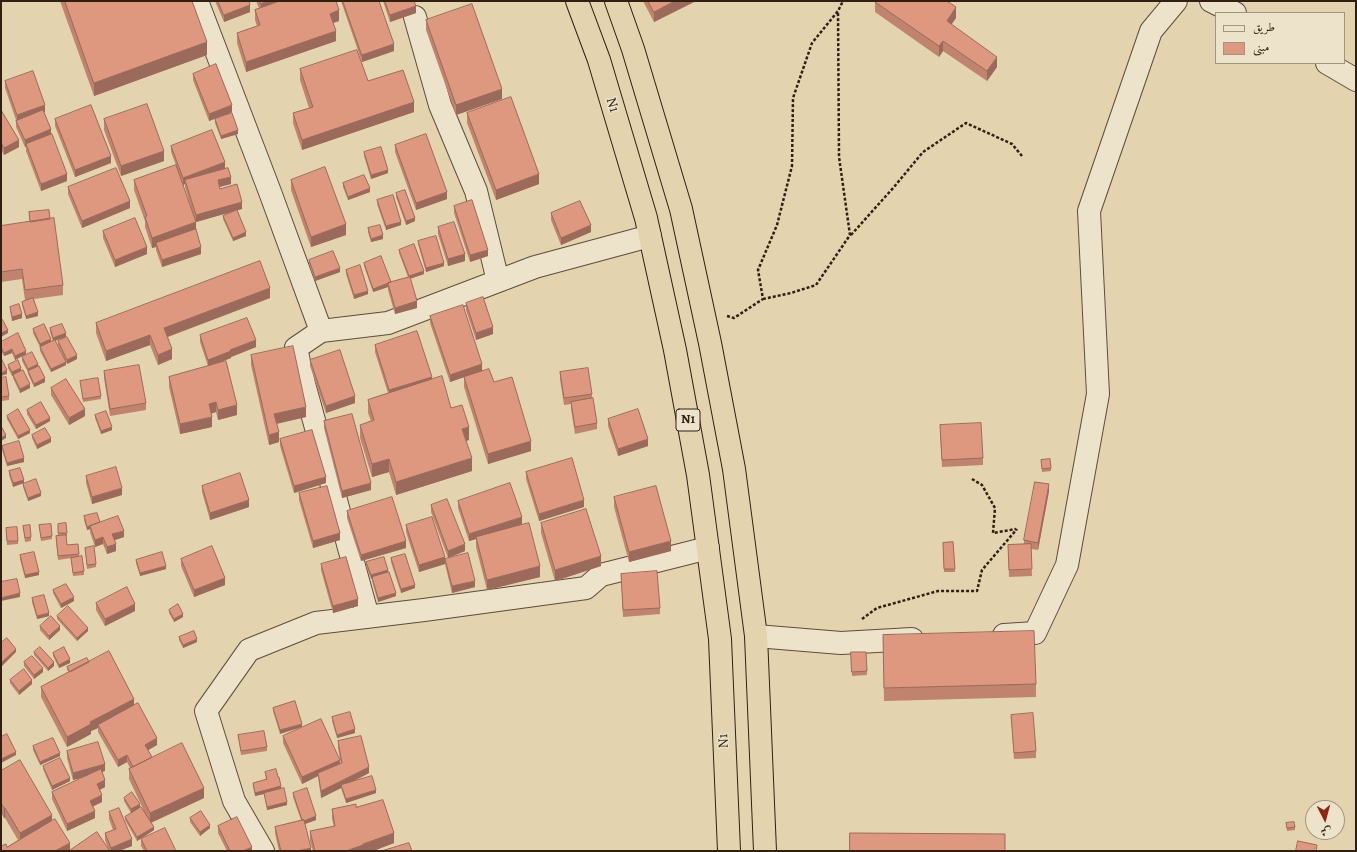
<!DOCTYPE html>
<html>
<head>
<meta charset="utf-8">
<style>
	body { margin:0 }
	#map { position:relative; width:1357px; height:852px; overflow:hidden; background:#e3d3ae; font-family:Alegreya,Amiri,serif }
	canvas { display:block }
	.frame { position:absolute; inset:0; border:2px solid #312012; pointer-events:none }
	.legend { position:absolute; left:1215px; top:12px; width:130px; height:52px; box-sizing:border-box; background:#ede2ca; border:1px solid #a29480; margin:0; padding:5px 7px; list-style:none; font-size:12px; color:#312012 }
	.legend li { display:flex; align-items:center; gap:8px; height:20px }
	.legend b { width:20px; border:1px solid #a29480 }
	.north { position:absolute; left:1305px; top:800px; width:40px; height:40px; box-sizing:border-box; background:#ede2ca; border:1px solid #a29480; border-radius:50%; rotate:174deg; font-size:11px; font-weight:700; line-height:16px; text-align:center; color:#312012 }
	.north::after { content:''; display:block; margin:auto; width:14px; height:18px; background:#8f2418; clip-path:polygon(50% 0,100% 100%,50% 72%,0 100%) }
</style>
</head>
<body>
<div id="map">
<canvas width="1357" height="852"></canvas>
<div class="frame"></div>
<ul class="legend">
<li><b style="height:5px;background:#ede2ca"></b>طريق</li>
<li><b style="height:11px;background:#df9880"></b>مبنى</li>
</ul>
<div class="north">ش</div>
</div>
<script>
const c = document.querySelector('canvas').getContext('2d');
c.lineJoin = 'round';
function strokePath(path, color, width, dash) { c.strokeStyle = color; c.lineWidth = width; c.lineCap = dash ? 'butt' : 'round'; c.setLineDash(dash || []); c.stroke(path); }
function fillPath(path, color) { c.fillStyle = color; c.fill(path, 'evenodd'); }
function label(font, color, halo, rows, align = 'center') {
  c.font = font + ' Alegreya,serif'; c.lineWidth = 3; c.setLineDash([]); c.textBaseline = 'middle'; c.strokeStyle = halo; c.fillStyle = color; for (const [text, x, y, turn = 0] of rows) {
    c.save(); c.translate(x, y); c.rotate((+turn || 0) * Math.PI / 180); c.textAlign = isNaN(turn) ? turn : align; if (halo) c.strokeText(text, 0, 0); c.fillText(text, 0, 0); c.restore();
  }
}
const path = new Path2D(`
	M851,235L894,187L923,152L966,123L1012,144L1022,156
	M763,299L791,293L816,285L850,235L839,157L838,11
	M727,316L734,318L763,299L758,270L777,225L792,166L793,98L812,43L838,11L843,1
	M972,479L982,485L995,508L993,533L1016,529
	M862,619L877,608L938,591H977L982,570L1017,529`);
const minor = new Path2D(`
	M197,1L270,192L321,331L296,348L304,384L368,617
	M1211,1L1235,13
	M415,17L440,105L476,191L498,281
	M1327,63L1356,80
	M321,331L388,323L535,267L650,236
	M1004,635L1035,633L1067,565L1098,394L1089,211L1151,31L1176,1
	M756,636L841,643L912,639
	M263,851L234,801L206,711L249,650L316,623L424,610L586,588L601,575L708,548`);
const highway = new Path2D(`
	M577,1L599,60L646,218L675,350L698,475L720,639L729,851
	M616,1L633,49L681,209L710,343L734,469L756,636L765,851`);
const wall = new Path2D(`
	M60,1H192L207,55L94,96Z
	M215,1H249L250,12L224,22Z
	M256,1H336L339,21L333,23L336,41L246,72L237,43V33L257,26L255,20V10L259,8Z
	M341,1H379L394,51L362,62Z
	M383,1H414L416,13L390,22Z
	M643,1H696L654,22Z
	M875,2L956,18L951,24L997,67L987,81L943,51L939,57L875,12Z
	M426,20L502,99L456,115L426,30Z
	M300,69L368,81L414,112L302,150L293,123V113L309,108L300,80Z
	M193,74L232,112L209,121L193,80Z
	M5,81L45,112H44L67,181L41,191L26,151V147H25L16,127V120L5,88Z
	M1,110L19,147L4,155L1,150Z
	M467,113L539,184L496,200L467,123Z
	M55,119L111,163L75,177L55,126Z
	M104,119L164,161L121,176L104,130Z
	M215,119L238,134L221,139L215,123Z
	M395,145L447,199L416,210L395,152Z
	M171,146L225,168L231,184L220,187V189L242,209L237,210L246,236L233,241L223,219V216L234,211L196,222V231L201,254L162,267L156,250V247L152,248L145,227V221L134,190V180L176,165L171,152ZM177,167L183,185L185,184V187L193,214Z
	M364,152L388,173L371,179L364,156Z
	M291,180L346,235L311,247L291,190Z
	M343,183L370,192L348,200L343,187Z
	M68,187L130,208L82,228L68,194Z
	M396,193L415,221L406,225L396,197Z
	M377,200L401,225L386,230L377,204Z
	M454,206L488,256L470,262L454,213Z
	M29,212L50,219L63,285V295L34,299L38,316L26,319L22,305V302L28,300H25L22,279L1,282V226L30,222Z
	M551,213L591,232L561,245L551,220Z
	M438,227L465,261L448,266L438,234Z
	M368,228L383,239L371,242L368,232Z
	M103,231L147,254L115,267L103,238Z
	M418,241L444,266L426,272L418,244Z
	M399,250L424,274L410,279L417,308L395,314L388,290V287L373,292L364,266V263L391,282L408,277L399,253Z
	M309,260L340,272L315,281L309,264Z
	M346,270L368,294L354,299L346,274Z
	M270,298L168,337L172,359L158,365L150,345L106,361L96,333V323Z
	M466,303L493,334L476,340L466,310Z
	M10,307L22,318L12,321L10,310Z
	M430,316L494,382L531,451L488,464L464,387V377L450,382L430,323Z
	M50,328L66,337L55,341L66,365L51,372L40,351V347L33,333V329L51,342L53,341L50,332Z
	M200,335L256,347L231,357V358L216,364L237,415L218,420L216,412L211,414L212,427L180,434L169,387V377L208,366L200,342Z
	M58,341L77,359L67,364L58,345Z
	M1,342L26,354L15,360L12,353L4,356L1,351Z
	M375,345L432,380L451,408L469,440L466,441L472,471L396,495L389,472L372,477L360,438V425L371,421L368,413V400L388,393L375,352Z
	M251,355L306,417L277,424L279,442L269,445L251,365Z
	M22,357L38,366L45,382L34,387L28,374V372L22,361Z
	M310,360L355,403L326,413L310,366Z
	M8,365L21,371L30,388L20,393L13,378V375L12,376L8,368Z
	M104,371L146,403V410L110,416L104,378Z
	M560,372L592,394V398L597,423V429L575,434L571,409V404L564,405L560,379Z
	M1,378L9,396V400L1,401Z
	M80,381L101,396V399L83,402Z
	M51,388L85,416L69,425L51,395Z
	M27,410L50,421L36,429L27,414Z
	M95,415L112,430L101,434L95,418Z
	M7,416L30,433L18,439L7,419Z
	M608,419L648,446L618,456L608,426Z
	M324,421L371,490L342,498L324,428Z
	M940,432L983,458V465L942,467Z
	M32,435L51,442L37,449L32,438Z
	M280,439L326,483L294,493L280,446Z
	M2,446L24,462L7,466L2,450Z
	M1041,460L1051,468V471L1042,472Z
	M20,468L13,487L9,475V471Z
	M526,472L584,507L539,521L526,479Z
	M86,476L122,495L92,504L86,483Z
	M23,484L41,496L28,501L23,487Z
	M202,486L249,507L210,520L202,492Z
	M1049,491L1038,550L1031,549L1032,576L1009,577L1008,545L1024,544V540Z
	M299,493L340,540L313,548L299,500Z
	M614,497L671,551L629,562L614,507Z
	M458,501L522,524L503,530L540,577L487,590L476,547V539L469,541L458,508Z
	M431,505L465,551L448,558L431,512Z
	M347,511L406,548L361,561L347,518Z
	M84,516L100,522L124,537L115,540L116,551L107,554L103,544L95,547L90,532V529L87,530L84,520Z
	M541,523L601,566L555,581L541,533Z
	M58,524L67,533V536H66L67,545L78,544L79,556L84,571V575L73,576L71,558L58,560L56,539V536H58Z
	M39,525L52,536V539L41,541Z
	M406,525L445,559L475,587L452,593L445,564L419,572L406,532Z
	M23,526L31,537V541L25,542Z
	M6,532L18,541V544L7,545Z
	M953,542L955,572H944L943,543Z
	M85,548L96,564V567L87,569Z
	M20,555L39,575L25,578L20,559Z
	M391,558L415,588L401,593L391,562Z
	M181,559L225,585L194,597L181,566Z
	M136,560L166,569L140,576L136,563Z
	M366,562L388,573L396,596L378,602L372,581V578L371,579L366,566Z
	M321,564L358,606L333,613L321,570Z
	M621,574L660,608V614L623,617Z
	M53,590L74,601L61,608L53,593Z
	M32,598L49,616L37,619L32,602Z
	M96,603L135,611L105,626L96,610Z
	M169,610L183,617L174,622L169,613Z
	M57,616L88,631L77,641L57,619Z
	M40,626L60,630L49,640L40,630Z
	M883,635L1036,684V697L884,701Z
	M179,637L197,642L183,648L179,640Z
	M34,652L54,666L48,671L34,655Z
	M851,652H866L867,675L852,676Z
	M53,653L70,663L59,668L53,656Z
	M24,662L43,672L34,679L24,666Z
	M89,662L134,705L157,745L148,750L152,758L204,798L151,823L154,830L137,841L125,820V817L131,813L124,801V798L144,811L129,779V769L130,768L127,762L118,767L98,732V728L91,731V734L67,747L41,697V687L69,672L67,670V667Z
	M10,680L32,684L19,695L10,683Z
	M295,701L280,734L273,711V708Z
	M1011,715L1036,751V758L1014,759Z
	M332,717L355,733L337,738L332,721Z
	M238,735L267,747V751L241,755Z
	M283,736L340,764H341L338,748V741L369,773L352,782L376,793L346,803L341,788L321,798L318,776L302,784L283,743Z
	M33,746L60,756L40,765L33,750Z
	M67,751L105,771L102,772L105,787L100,790L102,802L93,806L95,818L67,831L52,799V792L85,777L73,780L67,758Z
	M43,766L70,781L52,790L43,769Z
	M1,771L52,821L70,850L67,851H1L7,847L18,840L5,818H4L1,813Z
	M265,772L278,777L287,805L267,810L264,794L255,796L253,786V783L266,780Z
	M293,793L316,820L305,824L311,851H279L275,833V827L301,820L293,797Z
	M356,807L394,843L373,851H313L310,841V831L334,827L332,819V809Z
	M109,812L132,846L119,851H69L109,850L105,840V833L113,830L109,819Z
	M190,818L210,828L200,836L190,822Z
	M1286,823L1295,827V830L1287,831Z
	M218,826L252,851H227L218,833Z
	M141,839L176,851H144L141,846Z`);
const shadedWall = new Path2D(`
	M267,1H294L261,14V4Z
	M675,1H696L654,22V12Z
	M250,5V12L224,22V15Z
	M416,6V13L390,22V15Z
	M956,7V18L947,31V21Z
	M339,10V21L330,24V14Z
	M336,31V41L246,72V62Z
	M943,41V51L939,57V46Z
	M207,42V55L94,96V83Z
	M394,44V51L362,62V55Z
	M997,57V67L987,81V71Z
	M502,89V99L456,115V105Z
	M414,102V112L302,150V140Z
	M45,105V112L17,121V115Z
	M232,105V112L209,121V114Z
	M51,129V136L26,144V147H25V140Z
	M238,130V134L221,139V136Z
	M19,140V147L4,155V148Z
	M164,151V161L121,176V166Z
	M111,156V163L75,177V170Z
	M225,162V169L185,180V184L183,185V178Z
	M388,170V173L371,179V175Z
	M67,174V181L41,191V184Z
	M539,174V184L496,200V190Z
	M231,177V184L218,187V180Z
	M370,188V192L348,200V197Z
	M447,192V199L416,210V203Z
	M130,201V208L82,228V221Z
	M242,202V209L196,222V232L156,243V247L152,248V238L196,222V215Z
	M415,218V221L406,225V221Z
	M401,222V225L386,230V226Z
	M346,224V235L311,247V237Z
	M591,225V232L561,245V238Z
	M246,232V236L233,241V238Z
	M383,235V239L371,242V239Z
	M147,247V254L115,267V260Z
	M201,247V254L162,267V260Z
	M488,250V256L470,262V255Z
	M465,254V261L448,266V259Z
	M444,263V266L426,272V268Z
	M340,268V272L315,281V277Z
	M424,271V274L409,279V276Z
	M388,284V287L373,292V289Z
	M270,288V298L164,338V328Z
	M368,291V294L354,299V295Z
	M417,301V308L395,314V308Z
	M38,312V316L26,319V316Z
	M22,314V318L12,321V317Z
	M493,327V334L476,340V333Z
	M8,330V333L1,337V333Z
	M66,333V337L53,341V338Z
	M150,335V345L106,361V351Z
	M51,339V342L40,347V344Z
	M256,340V347L231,357V358L208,366V360L230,350Z
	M12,349V353L4,356V353Z
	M172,349V359L158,365V355Z
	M26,351V354L15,360V356Z
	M77,355V359L67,364V360Z
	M66,362V365L51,372V369Z
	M38,364V367L28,372V369Z
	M482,364V371L450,382V375Z
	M21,368V371L12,376V372Z
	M7,370V374L1,376V373Z
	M432,377V384L389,397V390Z
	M45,378V382L34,387V384Z
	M30,384V388L20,393V389Z
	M355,396V403L326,413V406Z
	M216,402V412L209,414V404Z
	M237,405V415L218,420V410Z
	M306,407V417L274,424V414Z
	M85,409V416L69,425V418Z
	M212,417V427L180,434V424Z
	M50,418V421L36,429V425Z
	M112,427V430L101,434V431Z
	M469,427V440L462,442V429Z
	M30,430V433L18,439V436Z
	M279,432V442L269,445V435Z
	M6,435V438L1,441V438Z
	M51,438V442L37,449V445Z
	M648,439V446L618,456V449Z
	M531,441V451L488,464V454Z
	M24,458V462L7,466V463Z
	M472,458V471L396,495V482Z
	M389,459V472L372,477V464Z
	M326,477V483L294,493V486Z
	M24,480V483L13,487V483Z
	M371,483V490L342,498V491Z
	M1049,484V491L1038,550V543Z
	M122,488V495L92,504V497Z
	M41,493V496L28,501V498Z
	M249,500V507L210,520V513Z
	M584,500V507L539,521V514Z
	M522,517V524L476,539V537V539L469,541V534Z
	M90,526V529L87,530V527Z
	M124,531V537L112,541V534Z
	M340,533V540L313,548V541Z
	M103,537V544L95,547V540Z
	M406,541V548L361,561V555Z
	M671,541V551L629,562V552Z
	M116,544V551L107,554V547Z
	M465,544V551L448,558V551Z
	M601,556V566L555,581V570Z
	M445,557V564L419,572V565Z
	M166,566V569L140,576V573Z
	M540,566V577L487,590V580Z
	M388,570V573L371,579V575Z
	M39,572V575L25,578V575Z
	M225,578V585L194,597V590Z
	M475,581V587L452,593V586Z
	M415,585V588L401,593V589Z
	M20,593V597L1,601V598Z
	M396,593V596L378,602V598Z
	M74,597V601L61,608V604Z
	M358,599V606L333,613V606Z
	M135,604V611L105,626V619Z
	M49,613V616L37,619V616Z
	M183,614V617L174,622V619Z
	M60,626V630L49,640V636Z
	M88,628V631L77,641V638Z
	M197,639V642L183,648V645Z
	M16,649V652L2,666V662Z
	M70,659V663L59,668V665Z
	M54,662V666L48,671V668Z
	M43,668V672L34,679V675Z
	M32,680V684L19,695V691Z
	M134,699V709L98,725V728L91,731V734L67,747V737L90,722Z
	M302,724V727L280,734V730Z
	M355,729V733L337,738V735Z
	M157,738V745L145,752V745Z
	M16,752V755L1,763V759Z
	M60,753V756L40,765V762Z
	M127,755V762L118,767V760Z
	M340,760V767L318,773V776L302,784V777Z
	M105,764V771L73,780V773Z
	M369,767V773L342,787L341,785V788L321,798V791Z
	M70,778V781L52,790V786Z
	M105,780V787L97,791V784Z
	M281,786V790L255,796V793Z
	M204,788V798L150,823V813Z
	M376,790V793L346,803V799Z
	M102,795V802L90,808V801Z
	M287,802V805L267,810V807Z
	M140,804V808L131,813V809Z
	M4,808H5V818H4Z
	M95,811V818L67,831V824Z
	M52,815V825L20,843V833Z
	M316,816V820L302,825V821Z
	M210,825V828L200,836V832Z
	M154,827V830L137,841V837Z
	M394,833V843L373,851H346Z
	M132,839V846L119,851H111V848Z
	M70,843V850L67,851H55Z
	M252,847V851H243Z
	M311,848V851H298Z`);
const building = new Path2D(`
	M65,1H192L207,42L94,83Z
	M218,1H249L250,5L224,15Z
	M260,1H267L261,4Z
	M280,1H336L339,10L330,14L336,31L246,62L237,33L260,25L255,10Z
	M343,1H379L394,44L362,55Z
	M385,1H414L416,6L390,15Z
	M648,1H675L654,12Z
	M875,1H947L956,7L947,21L997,57L987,71L943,41L939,46L875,2Z
	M472,4L502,89L456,105L426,20Z
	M357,50L368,81L403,70L414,102L302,140L293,113L313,107L300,69Z
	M216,64L232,105L209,114L193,74Z
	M33,71L45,105L17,115L5,81Z
	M511,97L539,174L496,190L467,113Z
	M147,104L164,151L121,166L104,119Z
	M91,105L111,156L75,170L55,119Z
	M1,110L19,140L4,148L1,143Z
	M43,110L51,129L25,140L16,121Z
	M232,113L238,130L221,136L215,119Z
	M212,130L225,162L183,178L171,146Z
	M52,134L67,174L41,184L26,144Z
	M426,134L447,192L416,203L395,145Z
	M381,147L388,170L371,175L364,152Z
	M176,165L196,222L152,238L145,217L147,216L134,180Z
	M325,167L346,224L311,237L291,180Z
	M116,168L130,201L82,221L68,187Z
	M228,168L231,177L218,180L220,189L237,184L242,202L196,215L185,180Z
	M364,175L370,188L348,197L343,183Z
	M405,190L415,218L406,221L396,193Z
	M393,195L401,222L386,226L377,200Z
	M472,200L488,250L470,255L454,206Z
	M580,201L591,225L561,238L551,213Z
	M49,210L50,219L30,222L29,212Z
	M237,210L246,232L233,238L223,216Z
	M54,218L63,285L25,290L22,269L1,272V226Z
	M135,218L147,247L115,260L103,231Z
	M454,222L465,254L448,259L438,227Z
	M380,225L383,235L371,239L368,228Z
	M196,229L201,247L162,260L156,243Z
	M436,236L444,263L426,268L418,241Z
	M414,244L424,271L409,276L399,250Z
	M333,251L340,268L315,277L309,260Z
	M381,256L391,282L373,289L364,263Z
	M260,261L270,288L164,328L172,349L158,355L150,335L106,351L96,323Z
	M360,265L368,291L354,295L346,270Z
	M410,277L417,301L395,308L388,283Z
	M483,297L493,327L476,333L466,303Z
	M33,298L38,312L26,316L22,302Z
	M19,304L22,314L12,317L10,307Z
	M463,305L482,364L450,375L430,316Z
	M247,318L256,340L230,350L231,351L208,360L200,335Z
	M1,319H2L8,330L1,333Z
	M44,324L51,339L40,344L33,329Z
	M62,324L66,333L53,338L50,328Z
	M417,331L432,377L389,390L375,345Z
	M18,333L26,351L15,356L12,349L4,353L1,347V342Z
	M67,337L77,355L67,360L58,341Z
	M55,340L66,362L51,369L40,347Z
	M293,346L306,407L274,414L279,432L269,435L251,355Z
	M340,350L355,396L326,406L310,360Z
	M32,352L38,364L28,369L22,357Z
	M1,358L7,370L1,373Z
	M18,360L21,368L12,372L8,365Z
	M226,361L237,405L218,410L216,402L209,404L212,417L180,424L169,377Z
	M139,365L146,403L110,409L104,371Z
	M39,366L45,378L34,384L28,371Z
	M588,368L592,394L564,398L560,372Z
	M489,369L494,382L512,377L531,441L488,454L464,377Z
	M23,370L30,384L20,389L13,375Z
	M442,376L451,408L462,405L469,427L462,429L472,458L396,482L389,459L372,464L360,425L374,420L368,400Z
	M6,377L9,396L1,397V378Z
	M98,378L101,396L83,399L80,381Z
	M66,379L85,409L69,418L51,388Z
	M593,398L597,423L575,427L571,402Z
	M41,402L50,418L36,425L27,410Z
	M18,409L30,430L18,436L7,416Z
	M638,409L648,439L618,449L608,419Z
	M106,411L112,427L101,431L95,415Z
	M352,414L371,483L342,491L324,421Z
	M981,423L983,458L942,460L940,425Z
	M1,426L6,435L1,438Z
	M45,428L51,438L37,445L32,435Z
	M312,430L326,477L294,486L280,439Z
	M19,441L24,458L7,463L2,446Z
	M572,458L584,500L539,514L526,472Z
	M1050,459L1051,468L1042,469L1041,460Z
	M116,467L122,488L92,497L86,476Z
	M20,468L24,480L13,483L9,471Z
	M240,473L249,500L210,513L202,486Z
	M36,479L41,493L28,498L23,484Z
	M1035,482L1049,484L1038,543L1024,540Z
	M510,483L522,517L469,534L458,501Z
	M327,486L340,533L313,541L299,493Z
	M656,486L671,541L629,552L614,497Z
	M392,497L406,541L361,555L347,511Z
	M447,499L465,544L448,551L431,505Z
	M586,509L601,556L555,570L541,523Z
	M97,513L100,522L87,527L84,516Z
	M118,516L124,531L112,534L116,544L107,547L103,537L95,540L90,526Z
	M432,517L445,557L419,565L406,525Z
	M66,523L67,533H58V524Z
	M529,523L540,566L487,580L476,537Z
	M51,524L52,536L41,538L39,525Z
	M30,525L31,537L25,538L23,526Z
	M17,527L18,541H7L6,528Z
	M66,535L67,545L78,544L79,554L58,556L56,536Z
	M953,542L955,569H944L943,543Z
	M1031,544L1032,569L1009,570L1008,545Z
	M94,546L96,564L87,565L85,548Z
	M212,546L225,578L194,590L181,559Z
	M34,552L39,572L25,575L20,555Z
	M162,552L166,566L140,573L136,560Z
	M468,553L475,581L452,586L445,559Z
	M405,554L415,585L401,589L391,558Z
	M82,556L84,571L73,573L71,558Z
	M346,557L358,599L333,606L321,564Z
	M384,557L388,570L371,575L366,562Z
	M657,571L660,608L623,610L621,574Z
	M389,572L396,593L378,598L372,577Z
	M17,579L20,593L1,598V582Z
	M66,584L74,597L61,604L53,590Z
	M127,587L135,604L105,619L96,603Z
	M44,595L49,613L37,616L32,598Z
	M178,604L183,614L174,619L169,610Z
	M68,606L88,628L77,638L57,616Z
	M51,616L60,626L49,636L40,626Z
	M194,631L197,639L183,645L179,637Z
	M1034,631L1036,684L884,688L883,635Z
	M7,638L16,649L2,662L1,661V643Z
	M40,647L54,662L48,668L34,652Z
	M64,647L70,659L59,665L53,653Z
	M109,651L134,699L90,722L91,724L67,737L41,687Z
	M851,652H866L867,671L852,672Z
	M32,656L43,668L34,675L24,662Z
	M87,658L89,662L70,672L67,667Z
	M24,669L32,680L19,691L10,680Z
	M295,701L302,724L280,730L273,708Z
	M138,703L157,738L145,745L152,757L133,767L127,755L118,760L98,725Z
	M350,712L355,729L337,735L332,717Z
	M1033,713L1036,751L1014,753L1011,715Z
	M321,719L340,760L302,777L283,736Z
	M264,731L267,747L241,751L238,735Z
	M7,734L16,752L1,759V737Z
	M361,736L369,767L321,791L318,773L342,763L338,741Z
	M53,738L60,753L40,762L33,746Z
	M98,742L105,764L73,773L67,751Z
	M182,743L204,788L150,813L129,769Z
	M60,758L70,778L52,786L43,766Z
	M20,760L52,815L20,833L5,808H4L1,803V771Z
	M101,769L105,780L97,784L102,795L90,801L95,811L67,824L52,792Z
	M276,769L278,777H279L281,786L255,793L253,783L267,779L265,772Z
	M372,776L376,790L346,799L341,785Z
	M284,788L287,802L267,807L264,793Z
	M307,788L316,816L304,821V820H302L293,793Z
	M132,792L140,804L131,809L124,798Z
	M383,800L394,833L363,844V845L346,851H315L310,831L335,826L332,809L356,804V807Z
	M141,807L154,827L137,837L125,817Z
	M119,808L132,839L111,848L105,833L116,829L109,812Z
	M201,811L210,825L200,832L190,818Z
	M237,817L252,847L243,851H230L218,826Z
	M55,819L70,843L55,851H1V846L6,844L7,847Z
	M304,820L311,848L298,851H281L275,827Z
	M1294,822L1295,827L1287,828L1286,823Z
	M165,828L176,851H147L141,839Z
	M97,832L110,851H69Z
	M850,833L1005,834V851H850Z
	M1298,841L1317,845L1316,851H1296Z
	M409,843L412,851H382Z`);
const shields = [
	[688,420,24]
];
const shieldNames = [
	["N1",688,420]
];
const streetNames = [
	["N1",612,105,73],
	["N1",724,741,-92]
];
strokePath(minor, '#5e4d39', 24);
strokePath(highway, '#312012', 24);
strokePath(path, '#312012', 2.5, [3, 2]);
strokePath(minor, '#ede2ca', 22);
strokePath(highway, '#e3d3ae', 22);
fillPath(wall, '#c0836e');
fillPath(shadedWall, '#9c6a5a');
fillPath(building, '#df9880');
strokePath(building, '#9c6a5a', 1);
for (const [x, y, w] of shields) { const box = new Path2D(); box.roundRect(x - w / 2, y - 11, w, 22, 3); c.fillStyle = '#ede2ca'; c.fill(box); strokePath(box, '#312012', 1); }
label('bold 13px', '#312012', null, shieldNames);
label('14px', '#312012', '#ede2ca', streetNames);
</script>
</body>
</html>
